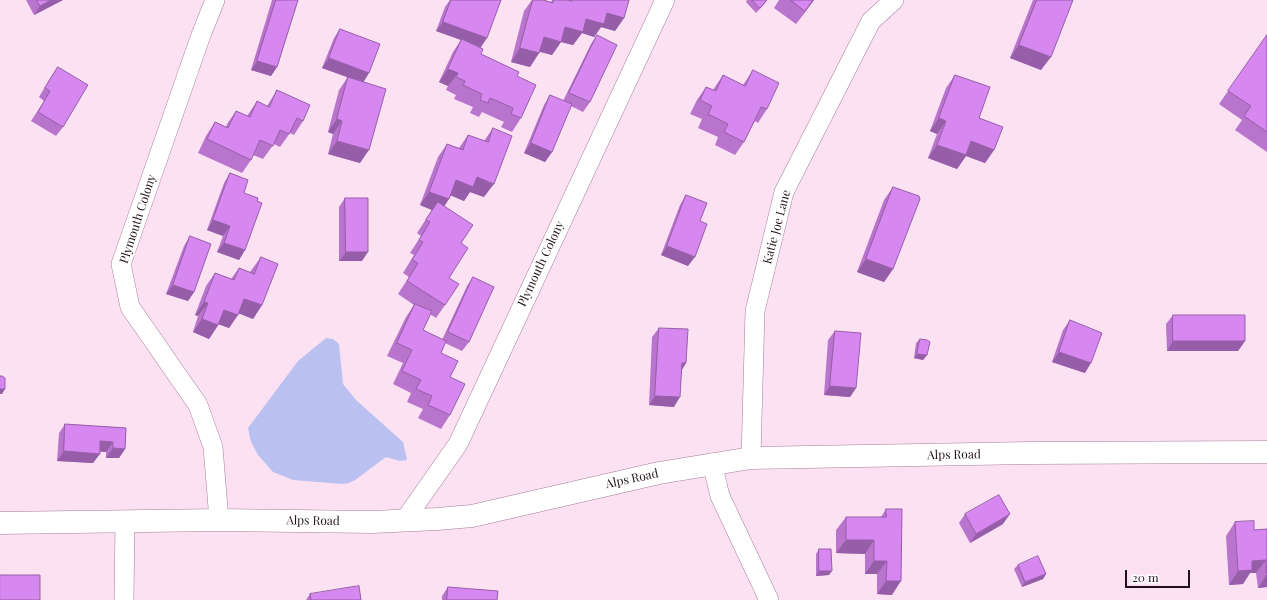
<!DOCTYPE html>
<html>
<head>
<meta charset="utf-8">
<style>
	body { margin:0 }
	#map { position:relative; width:1267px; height:600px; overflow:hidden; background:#fce1f3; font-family:"Playfair Display",serif }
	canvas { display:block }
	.scale { position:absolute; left:1125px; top:570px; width:65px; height:18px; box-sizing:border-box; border:2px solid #20111c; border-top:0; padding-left:5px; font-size:12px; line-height:14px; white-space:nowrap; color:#20111c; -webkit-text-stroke:3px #fff; paint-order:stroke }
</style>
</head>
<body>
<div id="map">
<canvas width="1267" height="600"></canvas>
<div class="scale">20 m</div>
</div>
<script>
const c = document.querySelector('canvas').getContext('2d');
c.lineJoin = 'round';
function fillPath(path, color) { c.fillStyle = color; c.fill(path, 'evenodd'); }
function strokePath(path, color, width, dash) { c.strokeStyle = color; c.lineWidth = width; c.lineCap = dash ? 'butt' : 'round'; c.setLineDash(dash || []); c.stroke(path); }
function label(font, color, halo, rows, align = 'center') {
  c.font = font + ' "Playfair Display",serif'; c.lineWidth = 4; c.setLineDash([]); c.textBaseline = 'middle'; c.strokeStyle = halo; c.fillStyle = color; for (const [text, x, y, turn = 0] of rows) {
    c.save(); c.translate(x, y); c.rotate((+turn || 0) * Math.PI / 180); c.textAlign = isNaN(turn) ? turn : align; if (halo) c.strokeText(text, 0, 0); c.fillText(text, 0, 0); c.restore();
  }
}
const water = new Path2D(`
	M326,338L333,339L339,344L343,384L356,400L403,442L407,460L400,461L386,457L355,480L349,483L342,484L293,480L273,472L258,455L251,442L248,428L298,361Z`);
const minor = new Path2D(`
	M215,0L201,35L121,264L130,307L198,405L213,447L219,520
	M751,458L755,311L784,192L871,21L894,0
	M712,463L720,496L769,600
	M404,521L458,444L665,0
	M124,600L125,521`);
const tertiary = new Path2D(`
	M0,523L219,520L372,522L437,519L472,516L659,473L751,458L1030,453L1267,452`);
const wall = new Path2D(`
	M26,0H63L34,15Z
	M272,0H298L277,67L271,76L251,70Z
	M450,0H501L481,47V54L517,76L521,118L512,132L501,127L504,122L482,112L479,117L470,113L473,107L454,99L456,95L446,90L448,86L439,82L453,52L461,40L436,31L445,7Z
	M532,0H543L551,2L552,0H629L624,18L615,31L601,27L594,37L582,33L573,45L561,42L552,55L540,52L539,53L530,67L511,62L524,11Z
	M747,0H767L756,13L746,2Z
	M779,0H814L796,24L774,8Z
	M1033,0H1073L1041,70L1010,58Z
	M340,29L363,82L360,163L328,154L333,134L328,132L339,90L348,77L322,68L334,38Z
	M597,35L590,102L583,112L571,106L552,152L545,162L524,153L544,105L550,95L563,101L591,44Z
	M1267,35V152L1235,130L1242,120L1219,104Z
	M58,67L63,127L56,136L31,121L44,101L39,97L51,77Z
	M753,70L767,109L758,123L755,121L744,142L735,155L715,145L718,137L698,128L702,119L690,114L697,100L706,87L713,90L723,75L743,85Z
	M955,75L979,118L994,150L985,163L966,156L957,169L928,158L937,134L930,131L946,88Z
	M277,90L303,121L294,135L290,133L280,147L274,144L263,159L253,155L251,160L242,173L198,153L206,136L215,122L226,127L227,124L236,111L247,116L257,101L267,106Z
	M493,128L484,197L470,192L464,201L451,195L444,206L461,243L449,278L445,305L436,318L430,314L423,330L442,340L467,286L473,277L469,342L462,351L445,343L441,353L450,377V415L441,429L418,418L423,409L407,402L411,393L393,384L403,363L387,356L406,317L414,305L398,294L409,277L403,273L414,255L410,253L421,236L417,233L432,210L420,205L438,157L447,144L459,148L468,135L484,141Z
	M230,173L244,193L245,250L239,260L217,252L223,236L207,230L224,183Z
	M893,187V269L884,282L857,272L884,200Z
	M686,195L700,221L688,266L661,255L680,205Z
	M345,198L362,261H339V207Z
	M190,236L194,292L188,301L166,294L184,246Z
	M261,257L262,305L253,319L239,313L229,328L219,324L209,339L193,332L198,316L195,315L206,286L215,273L231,279L239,268L250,272Z
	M1173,315L1245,341L1238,351H1167L1166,324Z
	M1070,320L1085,373L1052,362L1063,330Z
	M659,328L686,363L681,370L674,407L649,405L652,337Z
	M835,331L856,388L850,397L824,395L828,340Z
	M920,339L927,355L923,360L914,358L916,343Z
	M65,424L126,428L125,449L119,458H106V452L100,451L93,463L57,461L59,433Z
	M886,509L892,595L877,594V574H865V554L836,553V530L846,517H881Z
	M965,514L1003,524L970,543L959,523Z
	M1235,522L1254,530L1267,529V587L1258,588L1256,573H1250L1243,584L1229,585L1226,536Z
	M819,549L829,575L816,576V554Z
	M1018,565L1046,574L1043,579L1022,587L1014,569Z
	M448,587L497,600H442V596Z
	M310,594L361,600H306Z`);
const shadedWall = new Path2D(`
	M51,0H63L34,15L40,6Z
	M767,0L765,3L756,13L760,8Z
	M813,0H814L796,24L805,11Z
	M607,13L624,18L615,31L601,27L594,37L582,33L573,45L561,42L552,55L534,50L544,37L565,27L586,19Z
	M443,22L487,38L481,47L436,31Z
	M1019,45L1051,57L1041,70L1010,58Z
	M520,48L539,53L530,67L511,62Z
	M329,58L369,73L363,83L322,68Z
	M257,61L277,67L271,76L251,70Z
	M448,69L458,73L448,86L439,82Z
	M939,118L946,121L937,134L930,131Z
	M337,119L342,121L333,134L328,132Z
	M337,141L369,150L360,163L328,154Z
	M971,141L994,150L985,163L966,156L957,169L928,158L937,145Z
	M531,143L552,152L545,162L524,153Z
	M477,177L494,184L484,197L470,192L464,201L447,194L456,180Z
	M429,192L449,199L440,213L438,202L432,210L420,205Z
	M213,220L230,226L223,236L207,230Z
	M224,243L245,250L239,260L217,252Z
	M667,246L695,257L688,266L661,255Z
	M346,252H368L362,261H339Z
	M866,259L893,269L884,282L857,272Z
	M173,285L194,292L188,301L166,294Z
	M244,299L262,305L253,319L235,312Z
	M204,302L208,303L198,316L195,315Z
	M224,310L238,315L229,328L215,323Z
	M202,319L218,325L209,339L193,332Z
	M1173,341H1245L1238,351H1167Z
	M1059,352L1091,363L1085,373L1052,362Z
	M917,354L927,355L923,360L914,358Z
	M682,363H686L680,373Z
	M830,386L856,388L850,397L824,395Z
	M0,389H5L2,394H0Z
	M655,396L680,397L674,407L649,405Z
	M100,441L113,442L106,452L94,451Z
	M113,448L125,449L119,458H106Z
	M64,451L100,454L93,463L57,461Z
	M1010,514L1003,524L970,543L976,534Z
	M846,540H874L865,554L836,553Z
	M1266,560L1256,573H1250L1243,584L1229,585L1238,571L1252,561Z
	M874,561H887L877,574H865Z
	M819,571H832L829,575L816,576Z
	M1046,574L1043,579L1022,587L1025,582Z
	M1267,574V587L1258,588Z
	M886,581H901L892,595L877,594Z`);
const building = new Path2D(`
	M37,0H51L40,6Z
	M276,0H298L277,67L257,61Z
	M451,0H501L487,38L443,22Z
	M533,0H543L553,3L554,0H567L572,1V0H629L624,18L607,13L604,24L586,19L583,32L565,27L561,42L544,37L539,53L520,48Z
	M752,0H767L760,8Z
	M791,0H813L805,11Z
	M1037,0H1073L1051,57L1019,45Z
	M340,29L380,44L369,73L329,58Z
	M597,35L617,45L590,102L569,93Z
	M1267,35V132L1244,116L1251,106L1228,91Z
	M462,39L483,49L481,54L519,72L517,76L536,85L521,118L511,114L513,108L490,98L488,103L480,100L482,94L463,85L465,81L456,77L458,73L448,69Z
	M58,67L88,85L63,127L38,112L50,91L45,88Z
	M753,70L779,83L767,109L761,107L744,142L724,132L728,124L708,114L712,106L700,100L706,87L716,91L723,75L745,86Z
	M955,75L990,87L979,118L1003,127L994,150L971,141L966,155L937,145L946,121L939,118Z
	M348,77L386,89L369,150L337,141L342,121L337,119Z
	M277,90L310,105L303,121L297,118L289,134L280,130L273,146L260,140L251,160L207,139L215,122L228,128L236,111L250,117L257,101L269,107Z
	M550,95L572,104L552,152L531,143Z
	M493,128L512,136L494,184L477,177L473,187L456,180L449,199L429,192L447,144L463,150L468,135L488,142Z
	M230,173L248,180L244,193L258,198L257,201L262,203L245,250L224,243L230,226L213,220Z
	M893,187L919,196L920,199L893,269L866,259Z
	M686,195L707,203L700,221L707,224L695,257L667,246Z
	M345,198H368V252H346Z
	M438,202L473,225L461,243L468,248L449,278L459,284L445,305L407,281L418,263L412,260L423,242L419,240L430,222L426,220Z
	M190,236L211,244L194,292L173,285Z
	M261,257L278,264L262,305L244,299L238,315L224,310L218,325L202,319L208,303L204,302L215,273L234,280L239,268L254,274Z
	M473,277L494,287L469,342L448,332Z
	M415,304L432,311L423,330L446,341L441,353L458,361L450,377L465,384L450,415L428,405L432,396L416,389L421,380L402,371L412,350L397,343Z
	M1173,315H1245V341H1173Z
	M1070,320L1102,333L1091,363L1059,352Z
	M659,328L688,329L686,363H682L680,397L655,396Z
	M835,331L861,333L856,388L830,386Z
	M920,339L927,340L930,342L927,355L917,354Z
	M0,376H2L5,378V389H0Z
	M65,424L126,428L125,449L113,448V442L100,441V454L64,451Z
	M999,495L1010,514L976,534L965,514Z
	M886,509H902L901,581H886L887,561H874V540H846V517H886Z
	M1254,521V530L1267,529V574L1266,560L1252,561V570L1238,571L1235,522Z
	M819,549H831L832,571H819Z
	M1038,556L1046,574L1025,582L1018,565Z
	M0,575H40V600H0Z
	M359,586L361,600H311L310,594Z
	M448,587L498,591L497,600H447Z`);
const streetNames = [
	["Plymouth Colony",138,219,-72],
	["Katie Joe Lane",777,227,-75],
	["Plymouth Colony",541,264,-65],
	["Alps Road",954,455,-1],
	["Alps Road",632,479,-12],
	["Alps Road",313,521,1]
];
fillPath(water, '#bac1f0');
strokePath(minor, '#a67d9a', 20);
strokePath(tertiary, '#a67d9a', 23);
strokePath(minor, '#fff', 19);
strokePath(tertiary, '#fff', 22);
fillPath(wall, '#b974ce');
fillPath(shadedWall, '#965ea8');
fillPath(building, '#d787f0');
strokePath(building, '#965ea8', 1);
label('12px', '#20111c', '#fff', streetNames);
</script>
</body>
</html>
